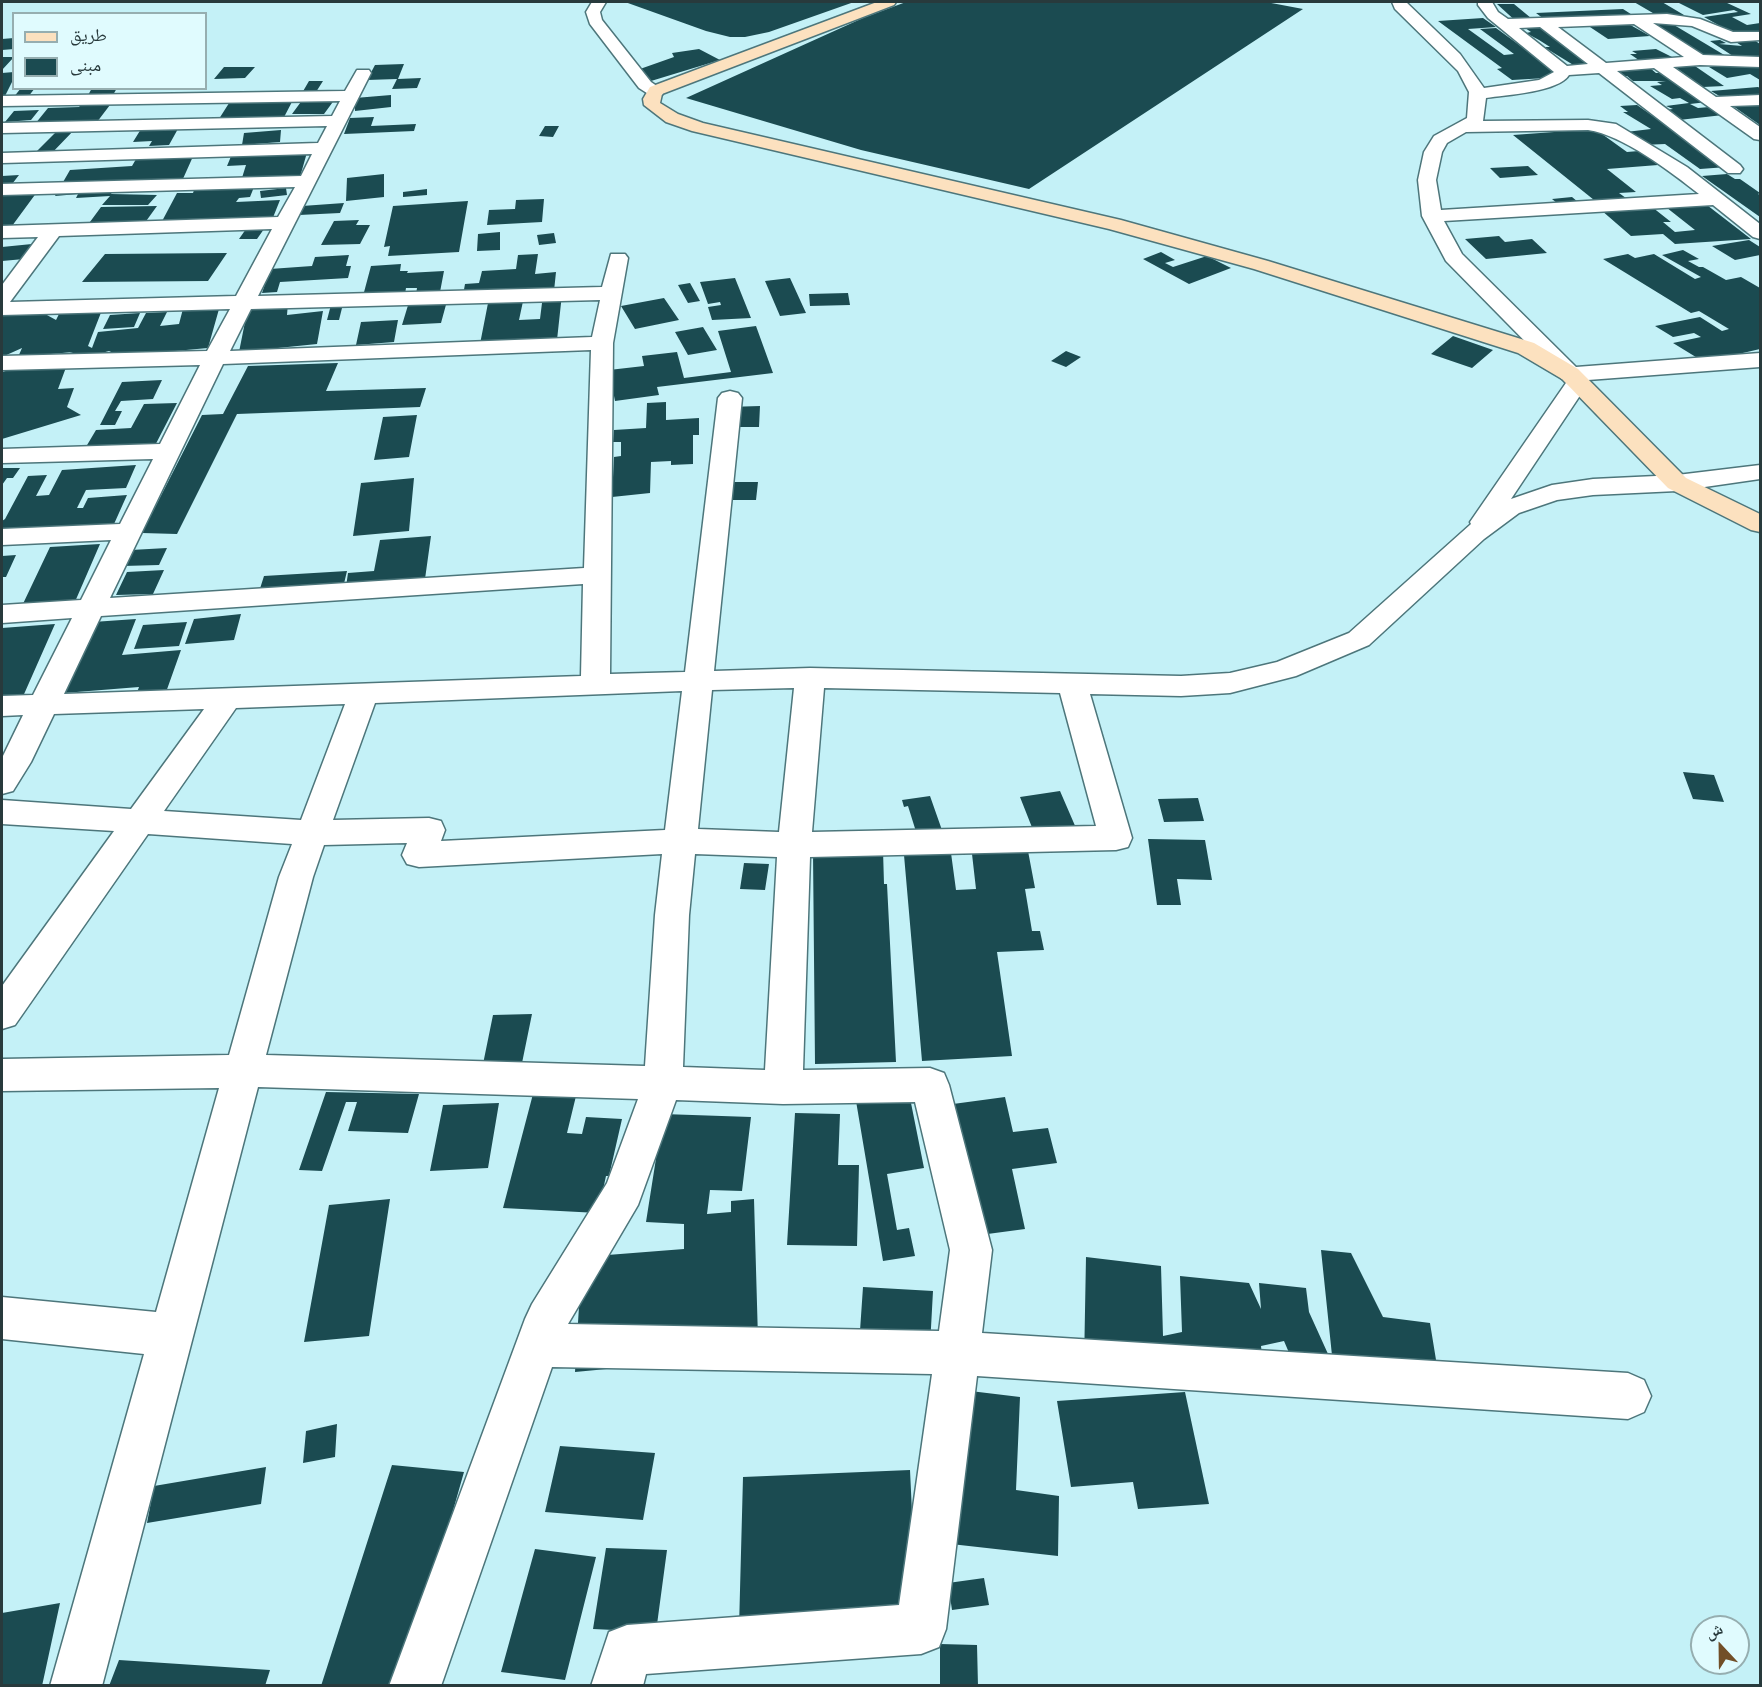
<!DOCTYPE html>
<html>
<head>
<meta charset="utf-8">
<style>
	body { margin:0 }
	#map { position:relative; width:1762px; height:1687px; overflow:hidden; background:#c4f1f7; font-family:Lato,"Noto Naskh Arabic",sans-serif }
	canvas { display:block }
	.frame { position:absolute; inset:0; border:3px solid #283a3c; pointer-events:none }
	.legend { position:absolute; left:12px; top:12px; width:195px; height:78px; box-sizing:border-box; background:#e0fbfe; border:2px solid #96aeb0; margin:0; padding:8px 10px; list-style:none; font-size:18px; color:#283a3c }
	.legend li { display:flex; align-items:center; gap:12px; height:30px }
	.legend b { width:30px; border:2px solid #96aeb0 }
	.north { position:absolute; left:1690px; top:1615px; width:60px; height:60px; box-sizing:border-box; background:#e0fbfe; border:2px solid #96aeb0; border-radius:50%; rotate:338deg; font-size:16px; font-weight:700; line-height:24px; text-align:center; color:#283a3c }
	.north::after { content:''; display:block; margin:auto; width:21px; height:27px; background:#724f28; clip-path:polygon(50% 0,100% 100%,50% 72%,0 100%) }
</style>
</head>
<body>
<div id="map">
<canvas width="1762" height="1687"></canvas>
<div class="frame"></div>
<ul class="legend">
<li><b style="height:8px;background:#fce1bf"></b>طريق</li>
<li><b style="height:16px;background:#1b4b51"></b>مبنى</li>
</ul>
<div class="north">ش</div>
</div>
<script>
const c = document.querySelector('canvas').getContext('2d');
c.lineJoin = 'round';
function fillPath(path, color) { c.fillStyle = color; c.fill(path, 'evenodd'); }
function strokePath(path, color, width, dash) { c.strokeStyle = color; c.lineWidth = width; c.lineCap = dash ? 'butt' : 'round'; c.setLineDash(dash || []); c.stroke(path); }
const building = new Path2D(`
	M625,2H854L769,32L745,37H730L706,31Z
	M906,2H1266L1303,9L1029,189L861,150L686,98L863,18Z
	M1634,2H1662L1684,15L1658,16Z
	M1677,2H1725L1751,14L1732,17L1747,25L1760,23V34L1738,36L1704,17L1738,12L1734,10L1703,15Z
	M1497,4H1514L1537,23L1519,24Z
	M1623,9L1637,18L1548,22L1536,13Z
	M1483,18L1496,27L1468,29L1504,55L1514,54L1480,29L1496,28L1563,77L1512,80L1497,69L1502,68L1438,21Z
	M1652,20L1669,22L1731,59L1713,60L1703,55H1696L1646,25L1660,24Z
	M1625,22L1650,36L1608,39L1587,25Z
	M1542,27L1581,54H1575L1594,65L1575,66L1544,47H1550L1539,40L1526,33L1531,32L1525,28Z
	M14,38V49L2,50V39Z
	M1751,38L1760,44V57L1736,58L1710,41L1720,40L1726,43L1719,44L1742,46L1731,39Z
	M699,49L720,60L651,81L646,78L640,69L674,57L672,53Z
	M1656,49L1680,61L1643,63L1630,54H1637L1632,51Z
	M2,57H14L2,70Z
	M1750,62L1760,68V80L1750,74L1727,78L1709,67Z
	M404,64L398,79L421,78L417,88L392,89L397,79L367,80L375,65Z
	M1680,64H1692L1724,86L1703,87L1675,67H1683Z
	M224,67H255L245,78L214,79Z
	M1638,68H1650L1656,73H1661L1707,102L1690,104L1698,108L1709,107L1723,115L1679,120L1664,110L1673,109L1666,106L1689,103L1680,98L1672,99L1650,86L1662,85L1657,82L1666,81H1633L1627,76H1617L1611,71L1640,70Z
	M14,72V78L5,96H2V73Z
	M309,81H323L316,92L302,93Z
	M1758,87L1760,88V100L1731,103L1711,91Z
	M21,88H35L28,97L13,98Z
	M92,88H117L113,95L87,97Z
	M391,95V107L355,111V98Z
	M294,98L282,121L217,122L231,100Z
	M303,99H335L324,114H292Z
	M113,101L97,122L35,124L48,108L79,107L83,102Z
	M1637,105L1670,128L1727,167L1700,169L1665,144L1643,145L1626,132L1651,129L1623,112H1628L1620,106Z
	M1760,105V125L1733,106Z
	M39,110L31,120L5,122L14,111Z
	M374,117L371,126L416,124L414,131L344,134L350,118Z
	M545,126H559L553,137L539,136Z
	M179,127L169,145L149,146L152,141L133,142L141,129Z
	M60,128H76L49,156H32Z
	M1595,129L1627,152L1639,151L1658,165L1607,169L1636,192L1619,193L1630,201L1599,204L1513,135Z
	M281,130L280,142L242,145L244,133Z
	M308,149L300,177L241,181L246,165L227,166L232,154Z
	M195,152L182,181L116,185L111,194L157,195L148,205H102L110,196L76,198L78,194L55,196L70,170L132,166L139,154Z
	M1528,166L1538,175L1500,178L1490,168Z
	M384,174V197L346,201L347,178Z
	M1727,174L1735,179H1740L1760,193L1758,194L1760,195V217L1702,176Z
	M19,175L9,188H2V176Z
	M254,187L250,197L239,198L236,202L280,200L272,220L160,225L177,193H193L194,190Z
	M286,188L287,195L261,198L260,191Z
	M427,189V195L403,197V192Z
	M37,192L12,226H2V193Z
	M1572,197L1578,202L1557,203L1552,199Z
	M544,199L542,222L487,225L489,210L515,209L516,200Z
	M468,201L459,252L388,256L390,246L384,247L393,206Z
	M1703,202L1751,239L1675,244L1663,234L1631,236L1601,210L1652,207L1671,222H1663L1675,232L1695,230L1662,204Z
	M344,203L340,213L299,215L302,206Z
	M157,206L144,224L87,226L101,207Z
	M359,220L356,225H370L360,244L321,245L334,221Z
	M246,229H264L257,239H239Z
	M500,232V250L477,251L478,234Z
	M554,233L556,243L539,245L537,235Z
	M1499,236L1505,242L1532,239L1547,253L1486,259L1465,239Z
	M1749,240L1760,247V255L1735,260L1712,246Z
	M32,244L24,259L2,261V247Z
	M1683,250L1699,259L1688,261L1699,267H1703L1726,280L1741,277L1760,288V349L1704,362L1673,343L1701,337L1694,333L1673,337L1655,326L1700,317L1722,331L1729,329L1699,311L1691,313L1603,259L1628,254L1635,258L1654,254L1695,279L1701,277L1662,255Z
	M1161,252L1175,260L1165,263L1173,267L1207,256L1231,268L1189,284L1143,259Z
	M227,253L208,281L82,282L105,254Z
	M538,254L535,274L556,272L554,291L525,292L519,320L540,319L543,295L562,294L557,340L480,344L489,298L463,295L465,284L479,283L482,271L516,269L518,255Z
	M349,255L346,266H351L348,278L280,282L277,292L262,293L270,269L312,266L315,257Z
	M401,264L400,271H408L407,273L444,271L440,292L416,294L417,288H406L405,294L363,296L371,266Z
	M735,278L751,318L712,320L708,307L721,305L720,302L708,304L700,282Z
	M790,278L806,313L780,316L765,281Z
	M690,283L700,301L688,303L678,285Z
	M848,293L850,305L810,306L809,294Z
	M664,298L679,320L635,329L621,306Z
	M344,300L339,320H327L332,301Z
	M447,301L441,323L402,325L409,302Z
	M221,302L208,348L120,356L109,351L68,362L58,389L74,388L67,407L81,415L2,439V372L73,352L18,357L22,348L2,357V312L36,309L56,320L59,314L102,310L88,346L92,348L98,332L138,328L146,313L167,312L160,326L179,324L184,305Z
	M288,303L287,315L323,311L317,344L239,352L248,307Z
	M140,313L134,327L103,329L110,315Z
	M398,320L394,342L356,345L361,322Z
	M756,326L773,373L657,387L659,395L615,401L609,370L644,366L642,356L677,352L684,378L731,372L718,331Z
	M703,327L717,350L688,355L675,332Z
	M1453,336L1493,350L1472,368L1431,354Z
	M1066,351L1081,357L1066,367L1051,361Z
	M338,363L326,391L426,388L420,407L237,414L177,534L142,533L202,415L223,414L248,366Z
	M162,380L153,399L121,401L115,411H122L115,425H100L122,382Z
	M666,402V420L699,418V435H693V464L671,465V461L651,462L650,493L612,497L614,457L621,456V442H613L614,430L646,428L647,403Z
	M177,403L148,459L77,462L96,430L131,428L144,404Z
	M760,406L759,427H727L728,407Z
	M417,415L409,457L374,460L383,417Z
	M136,465L126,488L86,490L77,508H83L88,498L127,495L110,533L2,540V521L5,519L28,476L47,475L36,496L49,495L62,470Z
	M2,468H20L13,478H7L2,485Z
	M414,478L409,531L353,536L361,483Z
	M724,482H758L756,500H721Z
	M431,536L425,579L346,587L348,573L374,571L380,540Z
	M100,544L74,604L21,608L50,547Z
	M167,548L159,565L123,566L131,550Z
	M16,555L6,577H2V556Z
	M164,570L153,594L116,595L127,572Z
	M347,571L342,592L257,598L264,576Z
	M241,614L234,640L185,644L194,619Z
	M136,619L122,655L181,650L165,695L135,698L139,687L64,693L93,622Z
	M187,622L179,646L134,649L143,625Z
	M55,624L21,701L2,703V628Z
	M1683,772L1714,775L1724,802L1693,799Z
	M1060,791L1076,828L1035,835L1020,797Z
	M930,796L943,833L918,838L908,806L904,807L902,800Z
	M1198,798L1204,821L1164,822L1158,799Z
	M1148,839L1205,840L1212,880L1177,879L1181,905H1157Z
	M883,850L884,884H887L896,1062L815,1064L813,852Z
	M1028,851L1035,888L1025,889L1032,931H1040L1044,950L997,952L1012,1056L922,1061L904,855L951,853L956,890L976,889L972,854Z
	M744,863L769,864L765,890L740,889Z
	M532,1014L522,1063L483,1064L493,1015Z
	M326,1092L419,1094L408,1133L348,1131L357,1102H346L322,1171L299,1170Z
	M909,1093L924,1168L887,1174L897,1230L909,1228L915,1256L883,1261L856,1101Z
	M533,1094L576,1096L567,1133L582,1134L586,1117L622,1119L609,1176H606L598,1213L503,1208Z
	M1005,1097L1013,1132L1048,1128L1057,1163L1012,1169L1025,1229L980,1235L953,1104Z
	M499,1103L488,1168L430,1171L443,1105Z
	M795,1113L840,1114L838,1165H859L857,1246L787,1245Z
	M663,1114L751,1117L742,1191L710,1190L707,1214L731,1212V1201L754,1199L758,1339L723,1358L575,1372L582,1257L684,1249V1224L646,1222Z
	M390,1199L369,1336L304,1342L329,1205Z
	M1321,1250L1351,1253L1383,1317L1430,1323L1437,1366L1296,1369L1284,1341L1261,1346L1264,1374L1084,1365L1086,1257L1161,1266L1163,1336L1182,1332L1180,1276L1249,1283L1261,1309L1259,1283L1306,1288L1309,1312L1333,1365Z
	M863,1287L933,1291L929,1364L858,1360Z
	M962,1390L1020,1397L1016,1490L1059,1496L1058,1556L951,1544Z
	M1185,1392L1209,1504L1138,1509L1133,1482L1071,1487L1057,1401Z
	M337,1424L335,1457L303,1463L306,1431Z
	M560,1446L655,1453L643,1520L545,1512Z
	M392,1465L464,1472L403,1686H321Z
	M266,1467L261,1504L147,1523L154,1486Z
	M910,1470L917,1619L739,1628L743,1477Z
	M606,1548L667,1550L656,1632L593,1629Z
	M535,1549L596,1557L565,1680L501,1672Z
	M984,1578L989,1605L952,1610L948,1583Z
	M60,1603L42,1686H2V1613Z
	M940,1644L977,1645L978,1686H940Z
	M119,1660L270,1670L265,1686H109Z`);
const street = new Path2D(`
	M592,2H606L600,12L602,20L651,82L664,91L662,95H650L639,88L590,24L586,12Z
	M1392,2H1406L1460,54L1484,88L1539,80L1554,72L1488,18L1478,5V2H1492L1498,12L1508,19L1667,14L1700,19L1733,32H1760V40L1731,42L1692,26L1653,23L1703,55L1760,57V67L1700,65L1673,67L1716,97L1760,95V105L1730,106L1760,127V140L1754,139L1654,68L1617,71L1740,165L1743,169L1740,173H1728L1599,73L1569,75C1559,92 1505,95 1486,98L1483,121L1588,120L1616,124L1687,167L1760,224V239L1753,237L1713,205L1444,221L1462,254L1576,367L1760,353V367L1588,380L1589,382L1511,499L1552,485L1593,479L1677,475L1760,465V479L1677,491L1593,495L1557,500L1519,513L1484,539L1369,645L1296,676L1230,693L1181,696L1090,694L1132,838L1128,847L1116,850L810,857L803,1070L930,1068L944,1073L949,1085L992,1250L982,1333L1628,1373L1644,1380L1651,1396L1644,1412L1628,1419L977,1376L946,1629L939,1647L921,1654L646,1674L643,1686H591L609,1632L627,1625L899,1605L932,1374L552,1367L441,1686H389L525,1319L532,1304L607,1183L638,1099L258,1087L102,1686H50L144,1354L2,1339V1297L156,1312L219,1088L2,1091V1059L229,1055L279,877L292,844L148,834L15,1025L2,1029V986L114,831L2,824V800L131,809L204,709L54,714L31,762L13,791L2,794V758L23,715L2,716V696L33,695L72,618L2,623V605L81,600L111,540L2,545V529L120,524L153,459L2,463V449L160,444L200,365L2,370V356L207,351L230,309L2,315V285L38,237L2,238V226L278,217L295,187L2,195V184L301,176L312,154L2,163V153L318,143L327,126L2,133V123L332,116L340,101L2,106V96L345,91L357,70H369L371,73L258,296L602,287L611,254H625L628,258L613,343L610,674L685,672L718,398L722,393L730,391L738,393L742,398L714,671L810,668L1181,676L1230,673L1277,662L1349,633L1471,524L1470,522L1568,380L1562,379L1446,261L1422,216L1418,180L1424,152L1434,136L1467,118L1469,92L1458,71L1395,9ZM1634,24L1684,57L1606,63L1558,27ZM1540,27L1588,64L1567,66L1519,28ZM1588,130C1623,135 1671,172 1699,194L1441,210L1436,180L1442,152L1447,143L1466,132ZM272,229L236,296L10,302L59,236ZM600,300L592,337L230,351L251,309ZM591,350L584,568L110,598L223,364ZM583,584L581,676L64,694L101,616ZM794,688L779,832L698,829L712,690ZM824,688L1060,693L1096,826L812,832ZM682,691L665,830L441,841L445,830L441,821L429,818L333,820L375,703ZM345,704L301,820L164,811L236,708ZM407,843L402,855L407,864L419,867L662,854L655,915L645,1066L266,1055L313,877L324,845ZM695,854L777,857L765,1070L683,1067L689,915ZM676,1100L783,1104L915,1102L950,1250L939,1331L568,1324L638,1205Z`);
const secondary = new Path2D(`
	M877,2H896L894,5L662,94L660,103L678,114L703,123L1121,220L1268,261L1534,343L1578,369L1686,478L1760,514V532L1751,530L1668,488L1562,379L1518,353L1254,269L1109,229L692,131L666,122L644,105L643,99L650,87Z`);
fillPath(building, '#1b4b51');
strokePath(street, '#4d767b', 3);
strokePath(secondary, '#4d767b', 3);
fillPath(street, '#fff');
fillPath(secondary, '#fce1bf');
</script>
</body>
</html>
